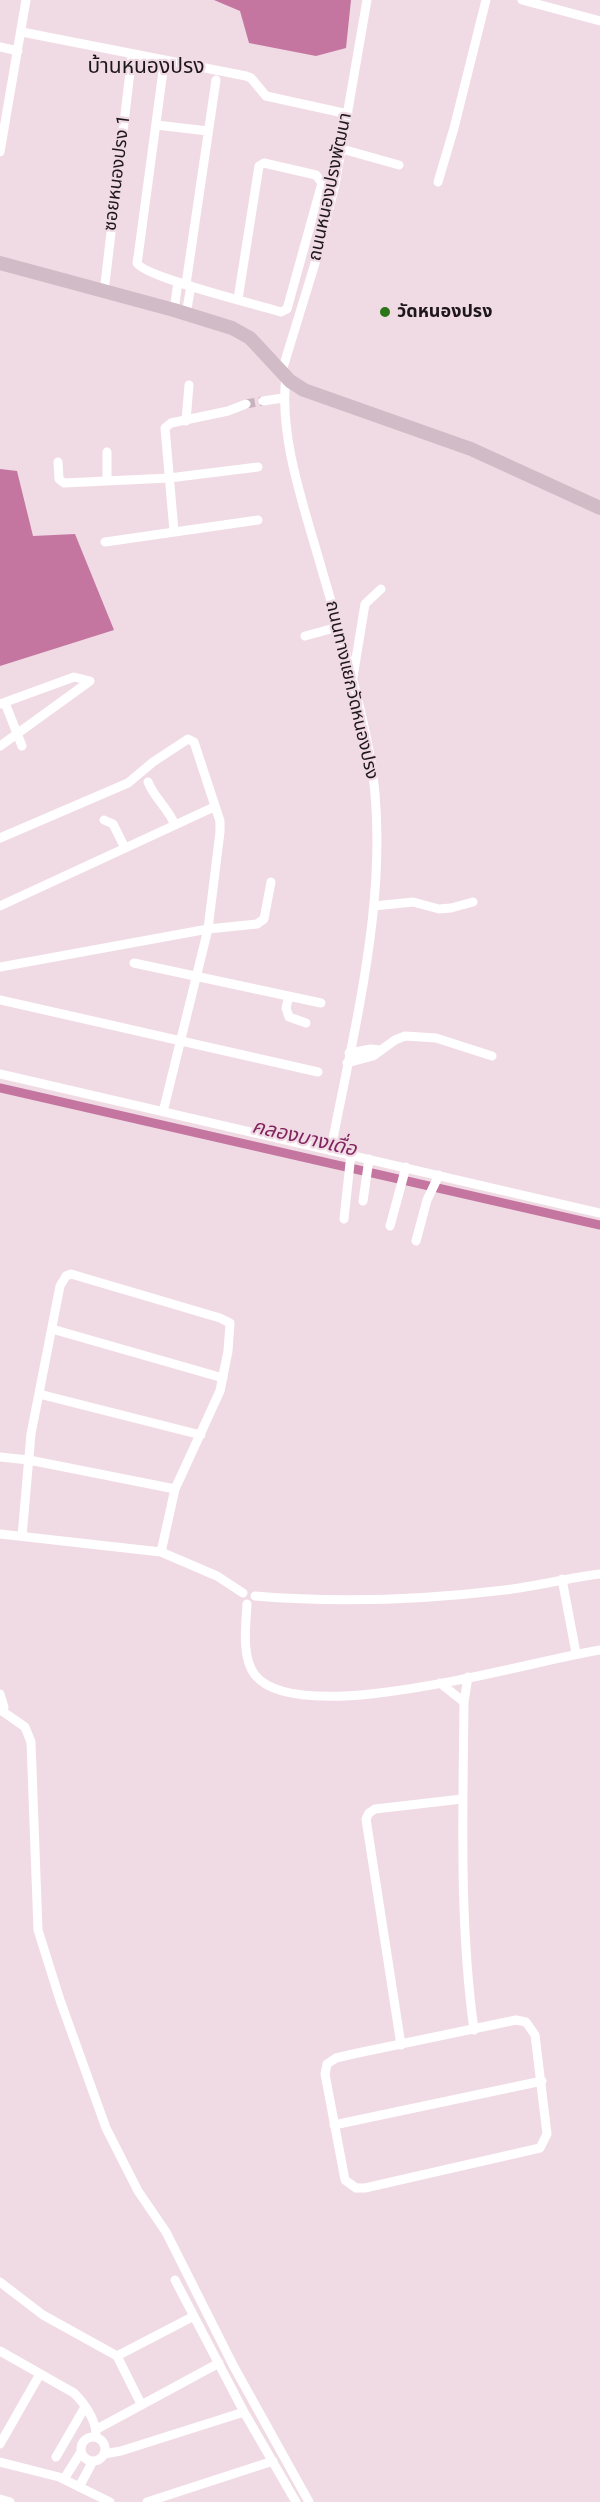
<!DOCTYPE html>
<html>
<head>
<meta charset="utf-8">
<style>
	body { margin:0 }
	canvas { display:block; background:#f0dae4 }
</style>
</head>
<body>
<canvas width="600" height="2502"></canvas>
<script>
const c = document.querySelector('canvas').getContext('2d');
c.lineJoin = 'round';
function fillPath(path, color) { c.fillStyle = color; c.fill(path, 'evenodd'); }
function strokePath(path, color, width, dash) { c.strokeStyle = color; c.lineWidth = width; c.lineCap = dash ? 'butt' : 'round'; c.setLineDash(dash || []); c.stroke(path); }
function label(font, color, halo, rows, align = 'center') {
  c.font = font + ' Roboto,"Noto Sans Thai",sans-serif'; c.lineWidth = 4.5; c.setLineDash([]); c.textBaseline = 'middle'; c.strokeStyle = halo; c.fillStyle = color; for (const [text, x, y, turn = 0] of rows) {
    c.save(); c.translate(x, y); c.rotate((+turn || 0) * Math.PI / 180); c.textAlign = isNaN(turn) ? turn : align; if (halo) c.strokeText(text, 0, 0); c.fillText(text, 0, 0); c.restore();
  }
}
const water = new Path2D(`
	M214,0H351L346,48L316,56L249,43L240,11Z
	M0,469L17,471L33,536L75,534L114,630L0,666Z`);
const canal = new Path2D(`
	M0,1088L600,1225`);
const streetTunnel = new Path2D(`
	M246,404L263,401`);
const street = new Path2D(`
	M522,0L600,21
	M22,32L246,76L251,78L266,96L348,114
	M0,47L18,51
	M163,71L138,257L137,263C144,277 259,305 281,312L287,309L322,183L316,175L264,163L259,166L238,299
	M156,125L208,131
	M342,149L399,165
	M0,152L26,0
	M438,182L454,128L486,0
	M186,284L216,80
	M104,292L132,55
	M174,310L178,282
	M186,314L191,286
	M282,371L316,260L335,185L367,0
	M286,376C279,433 301,498 317,553C336,618 356,684 369,750C394,879 355,1023 331,1149
	M263,401L283,398
	M186,421L189,385
	M107,452V481
	M58,462L59,479L64,483L169,478L258,467
	M174,531L165,428L171,423L228,411L246,404
	M105,542L258,520
	M305,636L338,627
	M353,677L365,604L381,589
	M5,703L22,746
	M0,704L74,677L90,681L0,746
	M148,782C155,799 168,808 175,825
	M104,820L113,824L125,848
	M0,838L128,783L153,762L188,739L194,742L220,821V832L208,929L163,1112
	M0,906L214,807
	M374,906L413,902L439,909L451,908L473,902
	M134,963L321,1003
	M0,967L208,929L257,924L264,919L271,882
	M289,996L286,1008L289,1017L306,1023
	M0,1000L318,1072
	M349,1053L371,1049L380,1050
	M347,1063L373,1056L395,1040L405,1036L436,1038L492,1056
	M0,1074L600,1213
	M363,1201L369,1159
	M344,1219L351,1154
	M390,1226L406,1167
	M416,1241L427,1200L439,1175
	M52,1329L223,1378
	M39,1394L201,1435
	M0,1457L29,1460L175,1489
	M0,1534L161,1552L217,1576L243,1593
	M22,1536L31,1434L60,1286L66,1276L71,1274L220,1318L230,1323L228,1351L220,1391L175,1489L161,1552
	M562,1579L576,1653
	M255,1596C339,1603 422,1600 505,1590C537,1586 568,1578 600,1574
	M247,1604C246,1625 241,1657 255,1675C300,1731 533,1660 600,1650
	M468,1677L464,1702C463,1811 459,1922 474,2030
	M440,1683L464,1702
	M0,1694L4,1707L0,1711
	M2,1711L25,1727L31,1742L38,1930L60,2000L106,2128L138,2191L166,2232L234,2367L309,2502
	M516,2020L526,2022L535,2035L547,2134L540,2148L365,2188H356L345,2180L325,2074L327,2064L336,2058L353,2054Z
	M401,2045L366,1819L369,1813L375,1809L462,1799
	M334,2125L542,2081
	M175,2280L244,2412
	M0,2282L43,2315L117,2356L141,2404
	M0,2351L74,2393C85,2404 97,2421 96,2437
	M117,2356L194,2316
	M97,2429L219,2363
	M81 2449a12 12 0 1 1 24 0a12 12 0 1 1-24 0Z
	M0,2444L40,2374
	M104,2454L121,2451L244,2412L296,2502
	M56,2457L85,2407
	M0,2462L59,2477L110,2502
	M64,2479L81,2452
	M79,2487L93,2461
	M0,2499L10,2502
	M147,2502L273,2461`);
const secondary = new Path2D(`
	M0,263L174,310L232,328L250,338L290,381L304,390L471,449L600,508`);
const markers = [
	[385,312,6,"#2c7418"]
];
const streetNames = [
	["ซอยหนองปรง 1",118,173,-83],
	["ถนนหนองปรงพัฒนา",331,187,-78],
	["ถนนทางแยกวัดหนองปรง",351,690,77]
];
const poiNames = [
	["วัดหนองปรง",397,312]
];
const waterNames = [
	["คลองบางเดื่อ",304,1139,13]
];
const quarterNames = [
	["บ้านหนองปรง",146,68]
];
fillPath(water, '#c476a1');
strokePath(canal, '#c476a1', 9);
strokePath(streetTunnel, '#c6b3bc', 9, [9, 4.5]);
strokePath(street, '#fff', 9);
strokePath(secondary, '#d1bbc7', 14);
for (const [x, y, r, color] of markers) { const dot = new Path2D(); dot.arc(x, y, r, 0, 2 * Math.PI); c.fillStyle = color; c.fill(dot); strokePath(dot, '#f0dae4', 2); }
label('18px', '#1e171a', '#f0dae4', streetNames);
label('bold 18px', '#1e171a', '#f0dae4', poiNames, 'left');
label('italic 20px', '#81245e', '#f0dae4', waterNames);
label('21px', '#1e171a', '#f0dae4', quarterNames);
</script>
</body>
</html>
